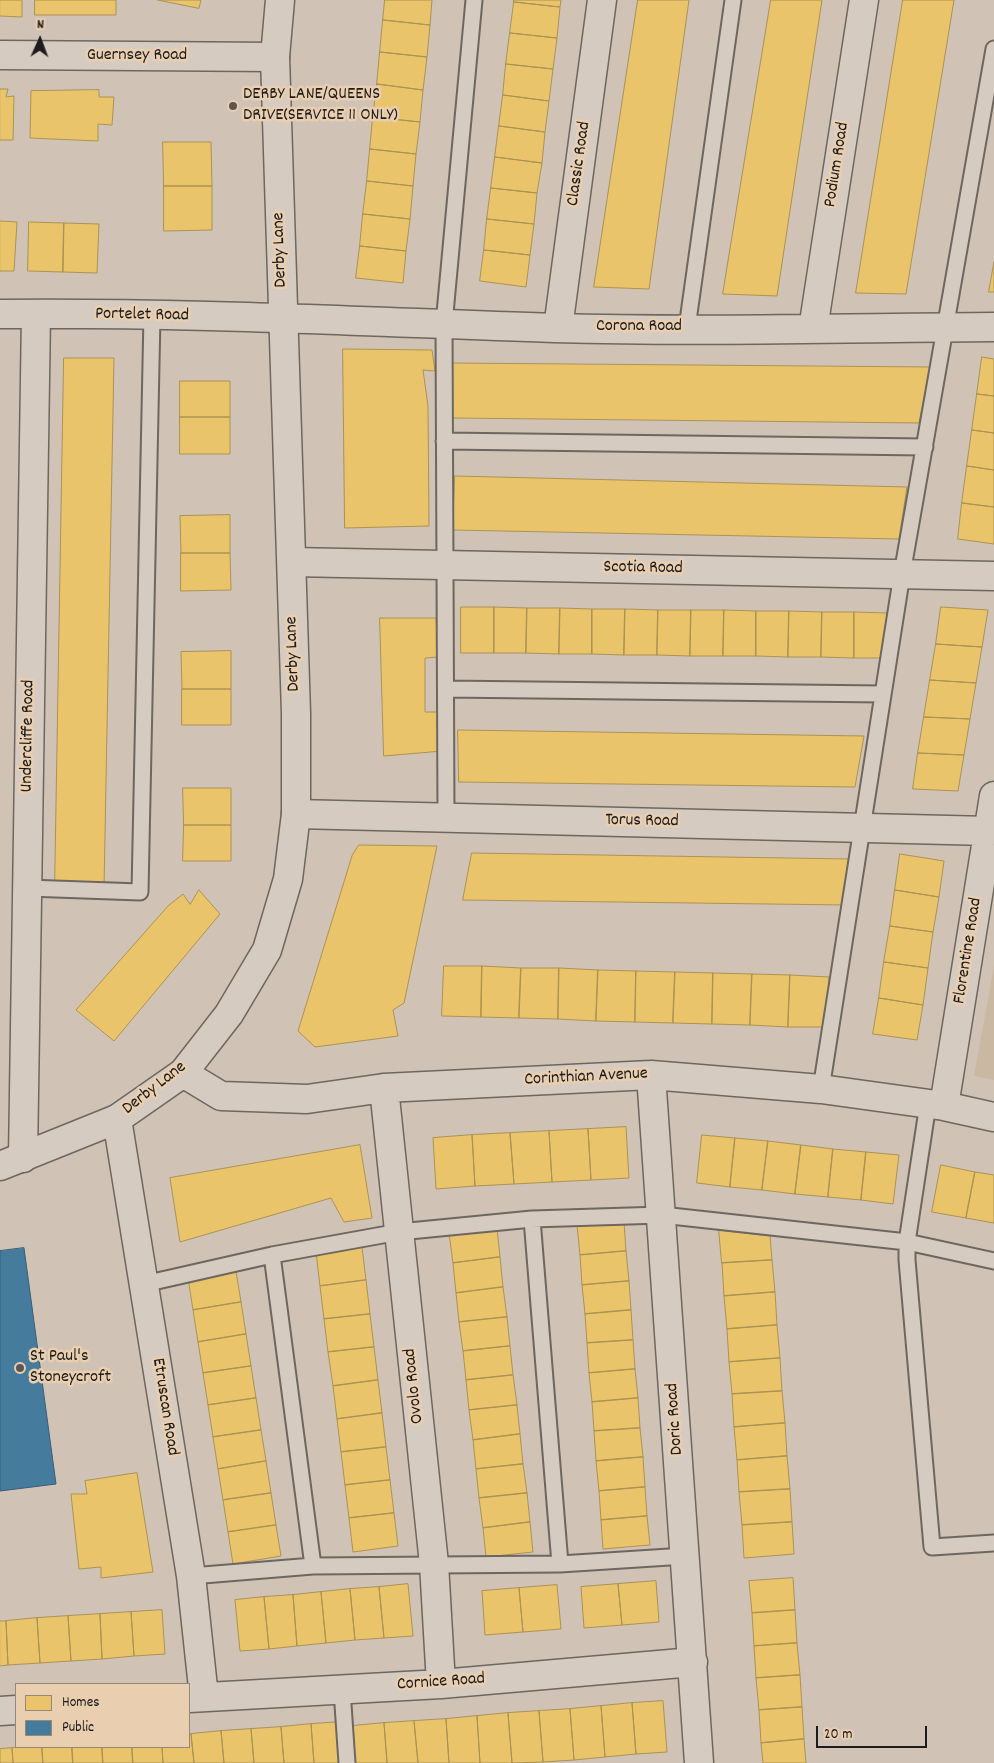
<!DOCTYPE html>
<html>
<head>
<meta charset="utf-8">
<style>
	body { margin:0 }
	#map { position:relative; width:994px; height:1763px; overflow:hidden; background:#d0c2b4; font-family:Dekko,sans-serif }
	canvas { display:block }
	.legend { position:absolute; left:15px; top:1683px; width:175px; height:65px; box-sizing:border-box; background:#e9ceb0; border:1px solid #978775; margin:0; padding:6px 9px; list-style:none; font-size:15px; color:#1c1c1c }
	.legend li { display:flex; align-items:center; gap:10px; height:25px }
	.legend b { width:25px; border:1px solid #978775 }
	.north { position:absolute; left:15px; top:15px; width:50px; height:50px; -webkit-text-stroke:4px #e9ceb0; paint-order:stroke; rotate:2deg; font-size:14px; font-weight:700; line-height:20px; text-align:center; color:#1c1c1c }
	.north::after { content:''; display:block; margin:auto; width:18px; height:22px; background:#1c1c1c; clip-path:polygon(50% 0,100% 100%,50% 72%,0 100%) }
	.scale { position:absolute; left:816px; top:1726px; width:111px; height:22px; box-sizing:border-box; border:2px solid #1c1c1c; border-top:0; padding-left:6px; font-size:15px; line-height:18px; white-space:nowrap; color:#1c1c1c; -webkit-text-stroke:4px #e9ceb0; paint-order:stroke }
</style>
</head>
<body>
<div id="map">
<canvas width="994" height="1763"></canvas>
<ul class="legend">
<li><b style="height:14px;background:#e9c46a"></b>Homes</li>
<li><b style="height:14px;background:#457b9d"></b>Public</li>
</ul>
<div class="north">N</div>
<div class="scale">20 m</div>
</div>
<script>
const c = document.querySelector('canvas').getContext('2d');
c.lineJoin = 'round';
function fillPath(path, color) { c.fillStyle = color; c.fill(path, 'evenodd'); }
function strokePath(path, color, width, dash) { c.strokeStyle = color; c.lineWidth = width; c.lineCap = dash ? 'butt' : 'round'; c.setLineDash(dash || []); c.stroke(path); }
function label(font, color, halo, rows, align = 'center') {
  c.font = font + ' Dekko,sans-serif'; c.lineWidth = 5; c.setLineDash([]); c.textBaseline = 'middle'; c.strokeStyle = halo; c.fillStyle = color; for (const [text, x, y, turn = 0] of rows) {
    c.save(); c.translate(x, y); c.rotate((+turn || 0) * Math.PI / 180); c.textAlign = isNaN(turn) ? turn : align; if (halo) c.strokeText(text, 0, 0); c.fillText(text, 0, 0); c.restore();
  }
}
const built = new Path2D(`
	M994,966V1080L974,1076Z`);
const homes = new Path2D(`
	M0,0H22V17L0,16Z
	M35,0H116V15H35Z
	M158,0H201L199,8Z
	M385,0H432L430,25L383,20Z
	M514,0H561L560,7L514,2Z
	M638,0H689L649,289L594,287Z
	M771,0H822L777,296L723,294Z
	M903,0H954L906,294L856,293Z
	M514,2L560,7L557,38L510,33Z
	M383,20L430,25L427,57L380,52Z
	M510,33L557,38L553,69L506,64Z
	M380,52L427,57L423,90L377,84Z
	M506,64L553,69L549,101L503,95Z
	M377,84L423,90L420,122L373,117Z
	M0,89H8L6,97L14,96L13,140H0Z
	M99,90V97H114L112,125L98,124V141L30,138L31,91Z
	M503,95L549,101L545,132L499,126Z
	M373,117L420,122L416,154L370,149Z
	M499,126L545,132L542,163L495,157Z
	M163,142H211L212,186H164Z
	M370,149L416,154L413,186L367,181Z
	M495,157L542,163L537,193L491,188Z
	M367,181L413,186L410,219L363,214Z
	M164,186H212V230L164,231Z
	M491,188L537,193L534,224L487,219Z
	M363,214L410,219L406,251L360,246Z
	M487,219L534,224L530,255L484,250Z
	M0,221L17,222L14,271H0Z
	M29,222L64,223L63,272L28,271Z
	M64,223L99,224L97,273L63,272Z
	M360,246L406,251L403,283L356,278Z
	M484,250L530,255L526,287L480,281Z
	M994,262V292H989Z
	M343,349L432,350L435,371L423,370L428,406L429,526L345,528Z
	M982,357L994,359V396L977,394Z
	M64,358H114L104,888L55,887Z
	M451,363L930,367L919,423L453,418Z
	M180,381H230V417H180Z
	M977,394L994,396V433L972,430Z
	M180,417H230V454H180Z
	M972,430L994,433V470L967,466Z
	M967,466L994,470V507L962,503Z
	M455,476L907,487L899,539L453,530Z
	M962,503L994,507V544L958,539Z
	M230,515V553H181L180,516Z
	M181,553H230L231,590L181,591Z
	M461,607H494V653H461Z
	M494,607L527,608L526,653H494Z
	M941,607L988,610L982,647L936,644Z
	M527,608H560L559,654L526,653Z
	M560,608L592,609V654H559Z
	M592,609H625L624,655L592,654Z
	M625,609L658,610L657,655H624Z
	M658,610H691L690,656L657,655Z
	M691,610H724L723,656H690Z
	M724,610L756,611V656H723Z
	M756,611H789L788,657L756,656Z
	M789,611L822,612L821,657H788Z
	M822,612H854V658L821,657Z
	M854,612L887,613V658H854Z
	M380,618H436L438,657L425,658V712H439L442,751L384,756Z
	M936,644L982,647L976,683L930,680Z
	M231,651V689H182L181,652Z
	M930,680L976,683L970,719L924,717Z
	M182,689H231V725H182Z
	M924,717L970,719L964,755L918,753Z
	M458,730L864,736L855,787L459,782Z
	M918,753L964,755L958,791L913,789Z
	M183,788H231V825H184Z
	M184,825H231V861H183Z
	M359,845L437,846L404,1003L393,1010L398,1036L315,1047L298,1031L352,856Z
	M472,853L850,859L845,905L463,900Z
	M900,854L944,861L939,897L895,890Z
	M199,890L220,914L114,1041L76,1010L168,906L183,894L190,904Z
	M895,890L939,897L933,932L890,926Z
	M890,926L933,932L928,968L884,962Z
	M884,962L928,968L923,1005L879,998Z
	M444,966H482L481,1017L442,1016Z
	M482,966L521,968L519,1018L481,1017Z
	M521,968H559L558,1019L519,1018Z
	M559,968L598,970L596,1021L558,1019Z
	M598,970L636,971L635,1022L596,1021Z
	M636,971L675,972L673,1023L635,1022Z
	M675,972L713,973L712,1024L673,1023Z
	M713,973L752,974L750,1025L712,1024Z
	M752,974L790,975L788,1027L750,1025Z
	M790,975L829,977L827,1027H788Z
	M879,998L923,1005L917,1040L873,1034Z
	M626,1127L629,1178L591,1180L588,1129Z
	M588,1129L591,1180L552,1182L549,1131Z
	M549,1131L552,1182L514,1184L510,1133Z
	M510,1133L514,1184L475,1186L472,1135Z
	M472,1135L475,1186L436,1189L433,1138Z
	M702,1135L735,1138L730,1187L697,1183Z
	M735,1138L768,1141L762,1190L730,1187Z
	M768,1141L801,1145L795,1194L762,1190Z
	M360,1145L372,1218L344,1222L331,1198L180,1242L170,1178Z
	M801,1145L833,1149L828,1197L795,1194Z
	M833,1149L866,1152L861,1200L828,1197Z
	M866,1152L899,1155L893,1204L861,1200Z
	M941,1165L975,1172L966,1218L932,1212Z
	M975,1172L994,1175V1223L966,1218Z
	M624,1222L626,1251L580,1255L577,1225Z
	M497,1228L500,1257L453,1263L449,1233Z
	M719,1230L770,1236L772,1260L722,1263Z
	M362,1247L366,1280L320,1286L316,1252Z
	M626,1251L629,1281L582,1285L580,1255Z
	M500,1257L503,1287L456,1293L453,1263Z
	M772,1260L775,1292L724,1296L722,1263Z
	M236,1271L241,1302L193,1310L188,1278Z
	M366,1280L370,1314L324,1319L320,1286Z
	M629,1281L631,1310L585,1314L582,1285Z
	M503,1287L507,1317L459,1322L456,1293Z
	M775,1292L777,1325L727,1329L724,1296Z
	M241,1302L246,1334L198,1342L193,1310Z
	M631,1310L633,1340L587,1343L585,1314Z
	M370,1314L374,1347L328,1352L324,1319Z
	M507,1317L510,1346L463,1351L459,1322Z
	M777,1325L780,1358L729,1362L727,1329Z
	M246,1334L251,1366L203,1373L198,1342Z
	M633,1340L635,1369L589,1373L587,1343Z
	M510,1346L513,1375L466,1380L463,1351Z
	M374,1347L378,1380L333,1386L328,1352Z
	M780,1358L782,1391L732,1394L729,1362Z
	M251,1366L256,1398L208,1405L203,1373Z
	M635,1369L638,1398L592,1402L589,1373Z
	M513,1375L517,1405L469,1410L466,1380Z
	M378,1380L382,1413L337,1419L333,1386Z
	M782,1391L785,1423L734,1427L732,1394Z
	M256,1398L261,1430L213,1437L208,1405Z
	M638,1398L640,1428L594,1431L592,1402Z
	M517,1405L520,1434L473,1440L469,1410Z
	M382,1413L386,1447L341,1452L337,1419Z
	M785,1423L787,1456L737,1460L734,1427Z
	M640,1428L643,1457L596,1461L594,1431Z
	M261,1430L266,1461L218,1469L213,1437Z
	M520,1434L523,1464L476,1469L473,1440Z
	M386,1447L390,1480L345,1485L341,1452Z
	M787,1456L790,1489L739,1492L737,1460Z
	M643,1457L645,1487L599,1491L596,1461Z
	M266,1461L271,1493L223,1500L218,1469Z
	M523,1464L527,1493L479,1498L476,1469Z
	M137,1473L153,1572L101,1578V1567L79,1569L71,1494H87L85,1481Z
	M390,1480L394,1513L349,1518L345,1485Z
	M645,1487L647,1516L601,1520L599,1491Z
	M790,1489L792,1522L742,1525L739,1492Z
	M271,1493L276,1525L228,1532L223,1500Z
	M527,1493L530,1522L483,1528L479,1498Z
	M394,1513L398,1546L353,1552L349,1518Z
	M647,1516L650,1545L603,1549L601,1520Z
	M530,1522L533,1552L486,1557L483,1528Z
	M792,1522L794,1554L744,1558L742,1525Z
	M276,1525L281,1556L233,1564L228,1532Z
	M793,1578L795,1610L752,1613L749,1581Z
	M656,1581L659,1622L622,1625L618,1584Z
	M408,1584L413,1636L384,1638L379,1587Z
	M618,1584L622,1625L584,1628L581,1587Z
	M557,1585L561,1629L523,1632L519,1588Z
	M379,1587L384,1638L355,1640L350,1589Z
	M519,1588L523,1632L485,1635L482,1591Z
	M350,1589L355,1640L326,1643L321,1592Z
	M321,1592L326,1643L297,1646L293,1595Z
	M293,1595L297,1646L269,1649L264,1597Z
	M264,1597L269,1649L240,1651L235,1600Z
	M162,1610L165,1654L134,1656L131,1612Z
	M795,1610L797,1643L754,1646L752,1613Z
	M131,1612L134,1656L102,1659L100,1614Z
	M100,1614L102,1659L71,1661L68,1616Z
	M68,1616L71,1661L40,1663L37,1618Z
	M37,1618L40,1663L8,1665L6,1621Z
	M0,1621H6L8,1665L0,1666Z
	M797,1643L800,1675L756,1678L754,1646Z
	M800,1675L802,1707L759,1710L756,1678Z
	M663,1701L667,1752L636,1754L632,1703Z
	M632,1703L636,1754L605,1757L601,1706Z
	M601,1706L605,1757L574,1760L570,1709Z
	M802,1707L804,1739L761,1743L759,1710Z
	M570,1709L574,1760L543,1762L539,1711Z
	M539,1711L543,1762L512,1763L508,1713Z
	M508,1713L512,1763H480L477,1716Z
	M477,1716L480,1763H449L446,1719Z
	M446,1719L449,1763H418L414,1721Z
	M414,1721L418,1763H387L384,1723Z
	M341,1722L344,1763H314L311,1724Z
	M384,1723L387,1763H355L352,1726Z
	M311,1724L314,1763H284L281,1727Z
	M281,1727L284,1763H254L251,1729Z
	M251,1729L254,1763H224L221,1731Z
	M221,1731L224,1763H194L191,1734Z
	M189,1734H191L194,1763H163L162,1747H189Z
	M804,1739L806,1763H763L761,1743Z
	M42,1747H72L73,1763H43Z
	M42,1747L43,1763H13L12,1748Z
	M72,1747H102L103,1763H73Z
	M102,1747H132L133,1763H103Z
	M132,1747H162L163,1763H133Z
	M12,1748L13,1763H0V1749Z`);
const public = new Path2D(`
	M24,1248L56,1484L0,1491V1251Z`);
const lane = new Path2D(`
	M687,328L733,0
	M444,441L925,447
	M446,689L883,694
	M446,818L444,324L474,0
	M27,888L140,892L152,316
	M821,1089L902,574L994,49
	M928,1104L907,1242V1260L932,1547L994,1543
	M532,1219L560,1564
	M272,1255L313,1566
	M144,1284L272,1255L399,1232L532,1219L662,1215L907,1242L994,1261
	M191,1576L313,1566L560,1564L685,1556
	M342,1690L347,1763`);
const street = new Path2D(`
	M0,55L275,57
	M0,314C185,312 370,322 554,328C701,332 848,328 994,327
	M558,328L602,0
	M813,329L864,0
	M292,562L994,576
	M296,814L989,831
	M183,1073L221,1096L307,1099L384,1088L651,1075L821,1089L944,1106L994,1117
	M651,1075L699,1763
	M384,1088L434,1564L441,1684
	M944,1106L994,796
	M117,1119L191,1576L204,1697
	M23,1158L36,314
	M189,1698L441,1684L693,1662
	M0,1711L16,1710`);
const secondary = new Path2D(`
	M0,1166L117,1119L183,1073L229,1014L267,950L288,879L296,814V713L275,57L280,0`);
const markers = [
	[233,106,5,"#5b5651"],
	[20,1368,5,"#5b5651"]
];
const streetNames = [
	["Guernsey Road",137,57],
	["Classic Road",580,164,-82],
	["Podium Road",838,165,-81],
	["Derby Lane",281,250,-92],
	["Portelet Road",142,316,1],
	["Corona Road",639,328],
	["Scotia Road",643,569,1],
	["Derby Lane",294,654,-92],
	["Undercliffe Road",29,736,-89],
	["Torus Road",642,822,1],
	["Florentine Road",969,951,-81],
	["Corinthian Avenue",586,1078,-3],
	["Derby Lane",155,1089,-38],
	["Ovolo Road",415,1386,-96],
	["Etruscan Road",164,1407,81],
	["Doric Road",676,1419,-94],
	["Cornice Road",441,1683,-4]
];
const poiNames = [
	["DERBY LANE/QUEENS",243,96],
	["DRIVE(SERVICE 11 ONLY)",243,117],
	["St Paul's",30,1358],
	["Stoneycroft",30,1379]
];
fillPath(built, '#cab8a3');
fillPath(homes, '#e9c46a');
strokePath(homes, '#ac9253', 1);
fillPath(public, '#457b9d');
strokePath(public, '#395e76', 1);
strokePath(lane, '#6d6760', 19);
strokePath(street, '#6d6760', 31);
strokePath(secondary, '#6d6760', 31);
strokePath(lane, '#d5cbc1', 15);
strokePath(street, '#d5cbc1', 28);
strokePath(secondary, '#d5cbc1', 28);
for (const [x, y, r, color] of markers) { const dot = new Path2D(); dot.arc(x, y, r, 0, 2 * Math.PI); c.fillStyle = color; c.fill(dot); strokePath(dot, '#e9ceb0', 2); }
label('18px', '#1c1c1c', '#e9ceb0', streetNames);
label('18px', '#1c1c1c', '#e9ceb0', poiNames, 'left');
</script>
</body>
</html>
